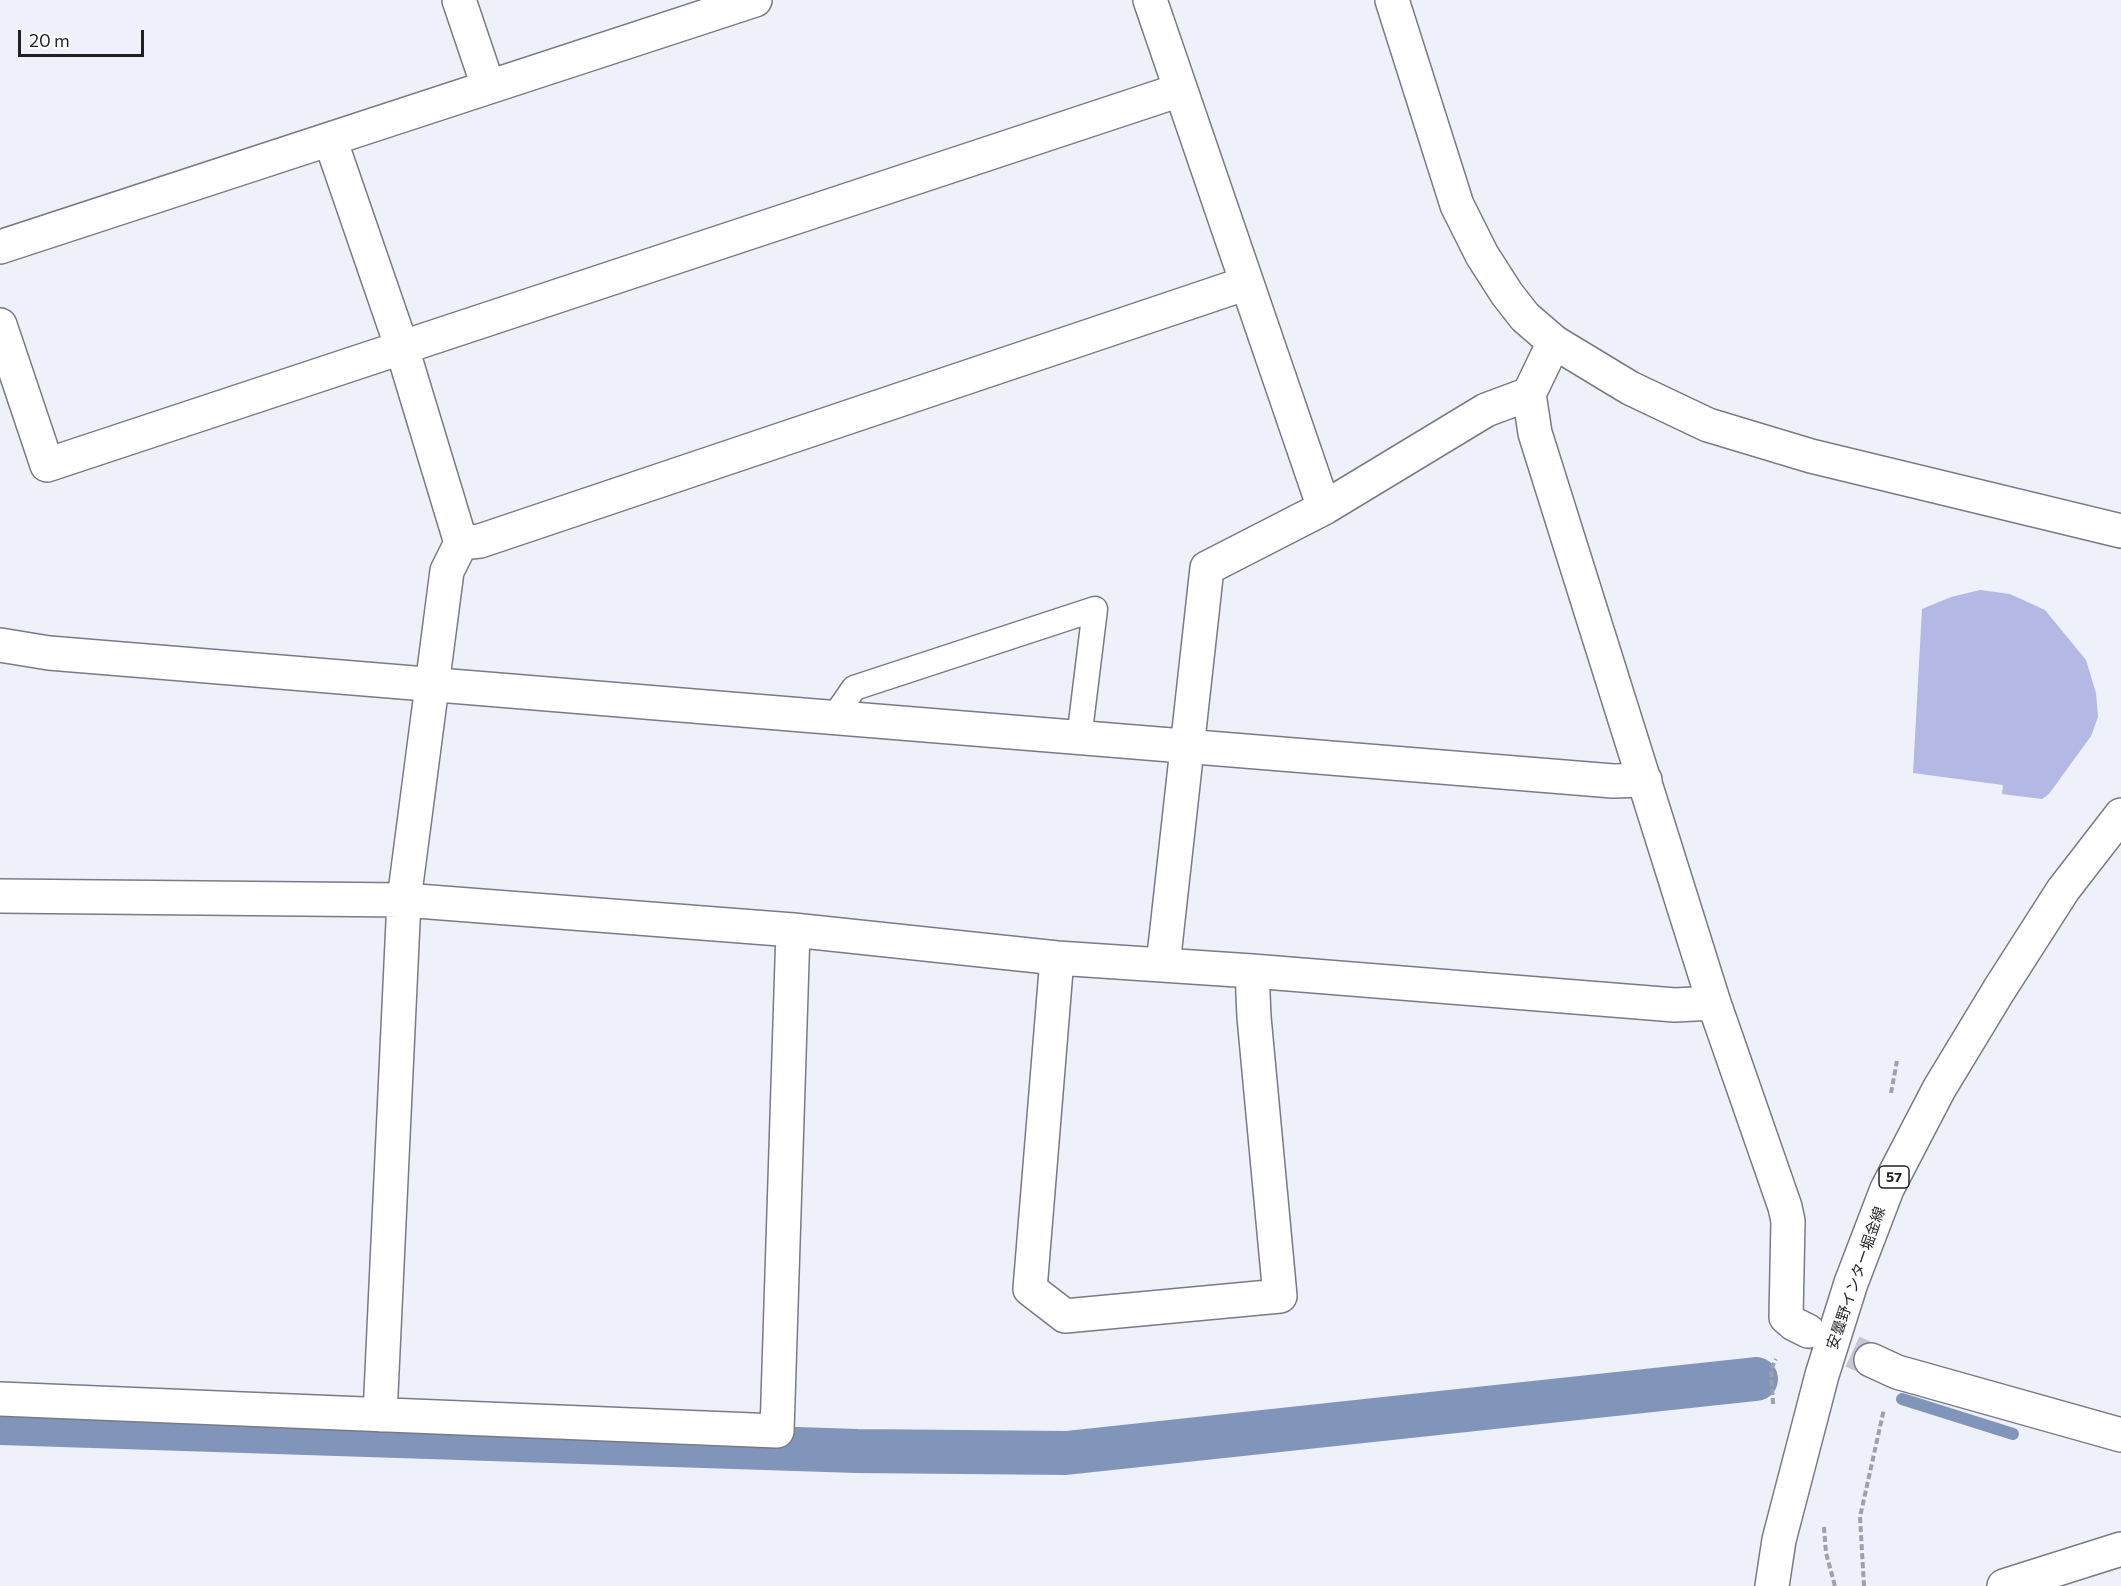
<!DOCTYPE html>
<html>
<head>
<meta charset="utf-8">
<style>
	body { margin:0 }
	#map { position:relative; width:2121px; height:1586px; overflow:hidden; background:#eef0fa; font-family:Commissioner,sans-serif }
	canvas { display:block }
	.scale { position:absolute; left:18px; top:30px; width:126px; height:27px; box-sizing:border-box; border:3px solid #1f2023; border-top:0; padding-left:8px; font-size:18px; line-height:21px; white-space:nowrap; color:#1f2023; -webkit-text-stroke:4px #fff; paint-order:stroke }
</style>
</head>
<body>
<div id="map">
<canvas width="2121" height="1586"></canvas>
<div class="scale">20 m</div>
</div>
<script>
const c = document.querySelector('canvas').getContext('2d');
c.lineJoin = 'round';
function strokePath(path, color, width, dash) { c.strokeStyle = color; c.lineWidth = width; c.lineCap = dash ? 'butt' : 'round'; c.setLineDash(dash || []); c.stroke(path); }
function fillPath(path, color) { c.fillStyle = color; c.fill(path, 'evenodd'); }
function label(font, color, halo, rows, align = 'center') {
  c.font = font + ' Commissioner,"Noto Sans JP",sans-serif'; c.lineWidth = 5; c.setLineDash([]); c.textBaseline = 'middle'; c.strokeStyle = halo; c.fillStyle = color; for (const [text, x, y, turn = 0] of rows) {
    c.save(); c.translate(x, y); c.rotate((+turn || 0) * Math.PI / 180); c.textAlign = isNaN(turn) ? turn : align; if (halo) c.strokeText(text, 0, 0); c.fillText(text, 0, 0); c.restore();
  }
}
const stream = new Path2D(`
	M1902,1399L2013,1434`);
const canal = new Path2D(`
	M0,1423L857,1451L1066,1453L1756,1379`);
const building = new Path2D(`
	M1980,590L2010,594L2045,610L2086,660L2096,693L2098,717L2091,736L2049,794L2042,799L2002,794L2003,785L1913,773L1922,609L1951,597Z`);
const streetTunnel = new Path2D(`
	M1808,1331L1871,1360`);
const path = new Path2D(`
	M1891,1093L1897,1061
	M1773,1404L1771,1369L1776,1359
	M1824,1527L1826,1553L1835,1586
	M1864,1586L1860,1517L1884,1409`);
const lane = new Path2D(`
	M834,717L854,688L1095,609L1079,739`);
const street = new Path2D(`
	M459,0L488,86
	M1150,0L1324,508
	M330,139L402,348L461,543L447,571L404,900L380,1415
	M0,247L755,0
	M0,325L47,465L1180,90
	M1554,342L1529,394L1535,433L1714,1003L1785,1207L1788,1221L1786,1317L1794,1324L1808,1331
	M461,543L480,541L1247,283
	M0,645L49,653C570,695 1092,740 1613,781L1645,780
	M0,896L404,900L793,930L1057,958L1252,971L1675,1005L1714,1003
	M1057,958L1030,1289L1065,1316L1280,1296L1254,1017L1252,971
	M1163,965L1207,568L1324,508L1486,410L1529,394
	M1871,1360L1897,1372L2121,1435
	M0,1399L777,1431L793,930
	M2004,1586L2121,1549`);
const secondary = new Path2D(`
	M1392,0L1457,205L1482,255L1507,294L1525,317L1554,342L1630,388L1708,425L1811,456L2121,531`);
const primary = new Path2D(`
	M1772,1586L1779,1540L1822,1375L1851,1283L1887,1189L1939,1089L1999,990L2063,890L2121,815`);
const shields = [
	[1894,1177,30]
];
const shieldNames = [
	["57",1894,1177]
];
const streetNames = [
	["安曇野インター堀金線",1856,1278,-71]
];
strokePath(stream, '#8195bb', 12);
strokePath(canal, '#8195bb', 44);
fillPath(building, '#b3b9e4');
strokePath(streetTunnel, '#c5c6cf', 33, [33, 16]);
strokePath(lane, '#797a84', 27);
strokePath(street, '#797a84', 36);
strokePath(secondary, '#797a84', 36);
strokePath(primary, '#797a84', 36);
strokePath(path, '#9fa1a8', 4, [6, 3]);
strokePath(lane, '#fff', 24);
strokePath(street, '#fff', 33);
strokePath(secondary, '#fff', 33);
strokePath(primary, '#fff', 33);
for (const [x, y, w] of shields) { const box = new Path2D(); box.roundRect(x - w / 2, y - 11, w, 22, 4.5); c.fillStyle = '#fff'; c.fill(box); strokePath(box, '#1f2023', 1.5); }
label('bold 14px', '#1f2023', null, shieldNames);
label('15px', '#1f2023', '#fff', streetNames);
</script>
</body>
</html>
